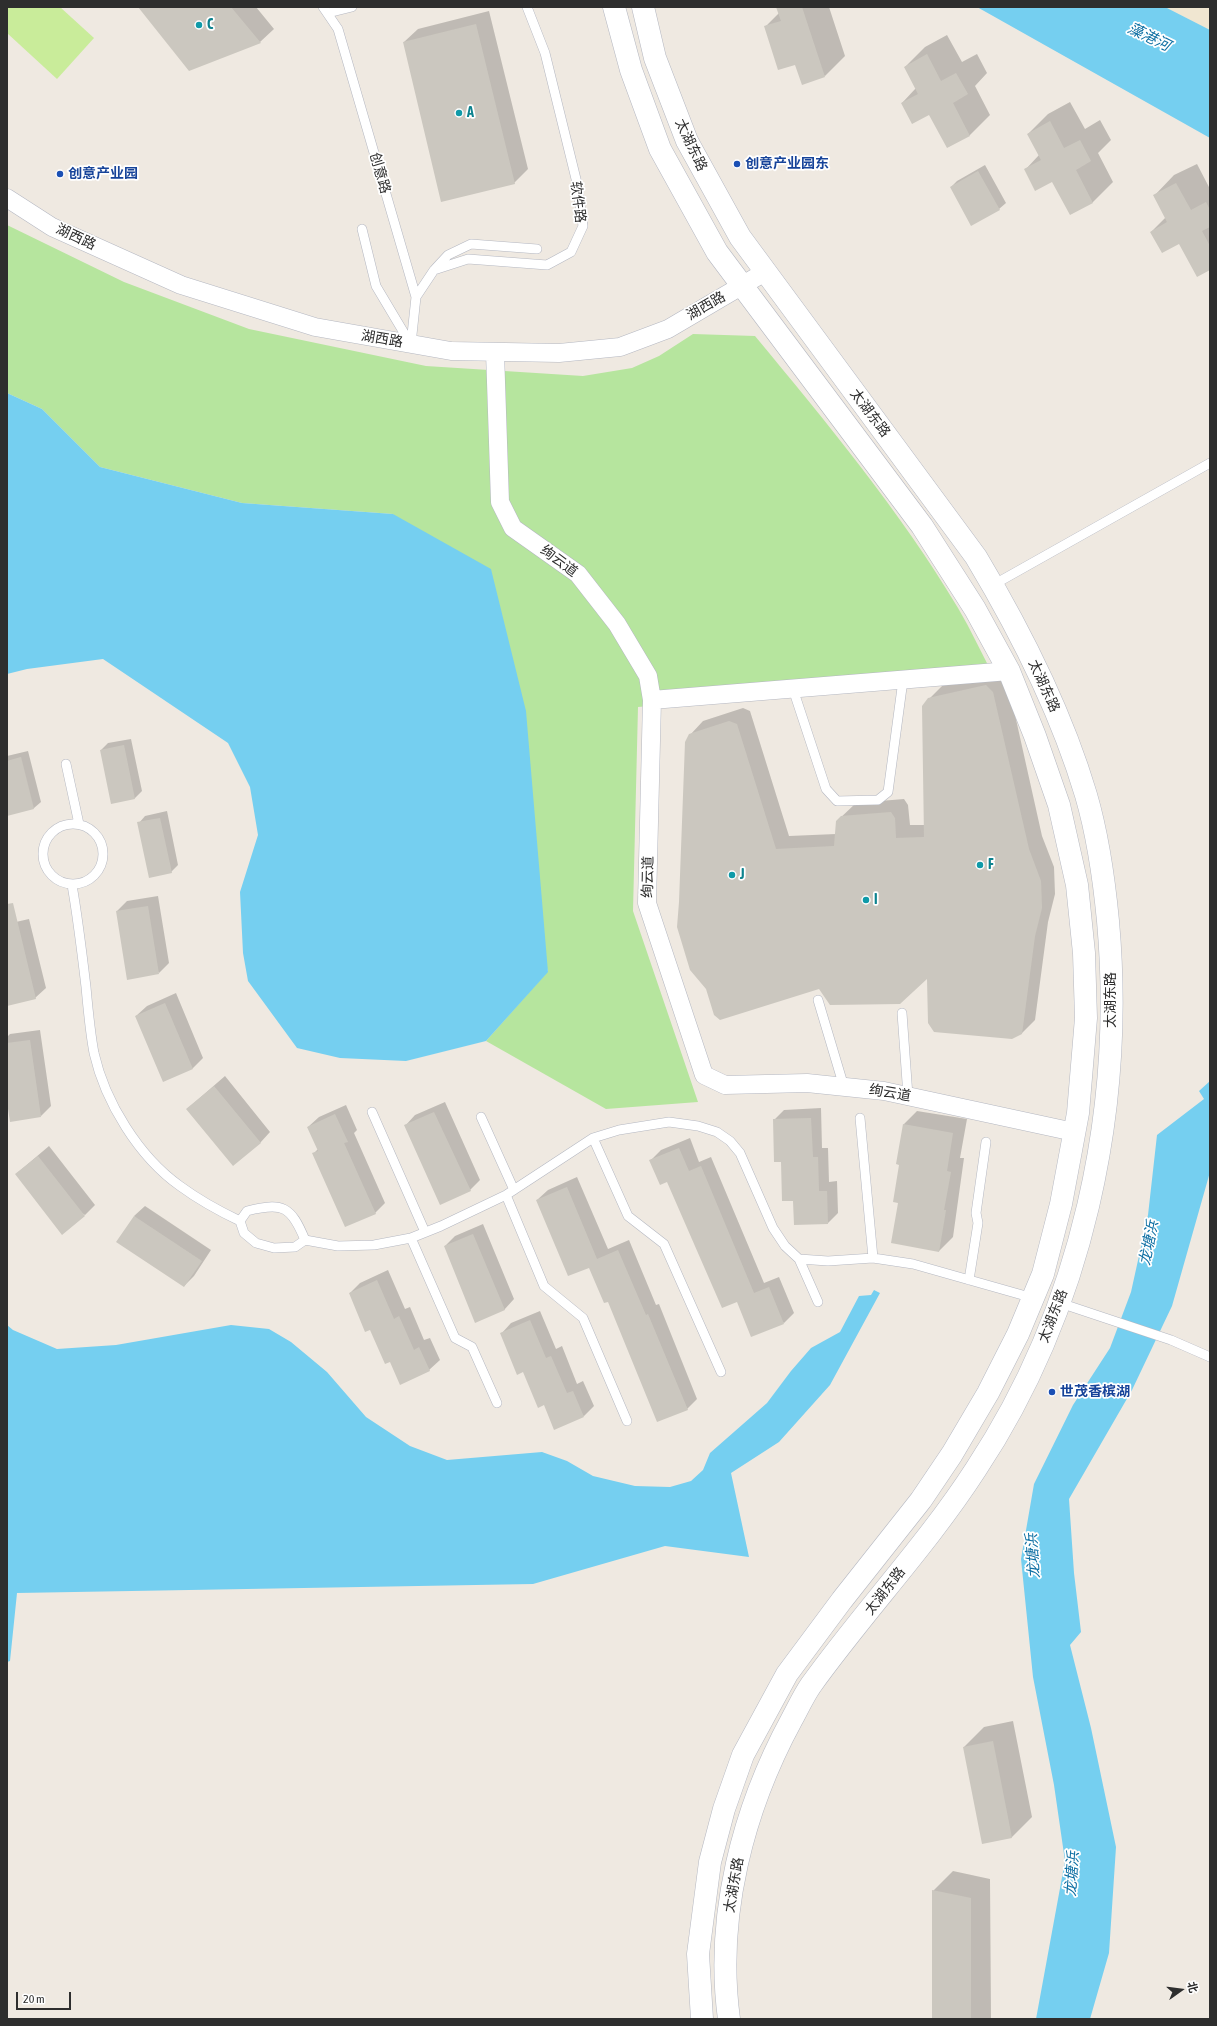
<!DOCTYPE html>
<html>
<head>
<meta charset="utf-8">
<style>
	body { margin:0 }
	#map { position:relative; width:1217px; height:2026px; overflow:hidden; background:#efe9e1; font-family:"Asap Condensed","Noto Sans SC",sans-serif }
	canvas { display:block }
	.frame { position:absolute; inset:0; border:8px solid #2e2e2e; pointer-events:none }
	.north { position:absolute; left:1161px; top:1970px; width:40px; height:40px; -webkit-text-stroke:3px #fff; paint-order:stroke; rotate:76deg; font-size:11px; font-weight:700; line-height:16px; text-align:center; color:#2e2e2e }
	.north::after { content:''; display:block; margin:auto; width:14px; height:18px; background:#2e2e2e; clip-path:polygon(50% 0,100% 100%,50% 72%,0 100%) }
	.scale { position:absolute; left:16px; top:1992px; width:55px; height:18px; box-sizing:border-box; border:2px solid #2e2e2e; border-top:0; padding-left:5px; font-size:12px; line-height:14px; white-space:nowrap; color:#2e2e2e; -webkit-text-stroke:3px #fff; paint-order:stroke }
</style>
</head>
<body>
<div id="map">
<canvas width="1217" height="2026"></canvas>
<div class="frame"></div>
<div class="north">北</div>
<div class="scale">20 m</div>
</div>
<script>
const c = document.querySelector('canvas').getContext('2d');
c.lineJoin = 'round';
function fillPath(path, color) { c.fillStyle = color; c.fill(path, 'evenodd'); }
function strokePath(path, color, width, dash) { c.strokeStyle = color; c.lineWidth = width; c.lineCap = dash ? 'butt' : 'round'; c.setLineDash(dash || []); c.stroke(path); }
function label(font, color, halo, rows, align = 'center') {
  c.font = font + ' "Asap Condensed","Noto Sans SC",sans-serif'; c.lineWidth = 3.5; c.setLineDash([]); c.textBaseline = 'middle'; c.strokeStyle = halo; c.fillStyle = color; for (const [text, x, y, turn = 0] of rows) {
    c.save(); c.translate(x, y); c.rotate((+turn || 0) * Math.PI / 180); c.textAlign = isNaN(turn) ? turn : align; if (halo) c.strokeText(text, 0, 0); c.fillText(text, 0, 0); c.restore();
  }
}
const education = new Path2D(`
	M1165,7H1210V30L1205,28Z`);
const green = new Path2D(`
	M7,225L124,282L249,329L426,366L583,376L632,368L659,356L693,334L755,336C827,423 900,511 958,608C971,630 982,654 994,677L638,707L633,911L698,1102L606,1109L486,1041L548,971L393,514L242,503L100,467L42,409L7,393Z`);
const pitch = new Path2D(`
	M7,7H60L94,38L57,79L7,33Z`);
const water = new Path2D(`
	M977,7H1165L1210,30V138Z
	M7,393L42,409L100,467L242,503L393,514L491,569L526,711L548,972L486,1041L406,1061L340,1058L297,1048L248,981L243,953L240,892L258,835L250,787L228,743L103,659L27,669L7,674Z
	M1210,1081V1172L1172,1306L1132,1390L1069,1499L1074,1573L1081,1632L1070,1645L1091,1728L1116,1847L1109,1953L1090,2019H1036L1065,1861L1054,1785L1033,1677L1021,1559L1034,1484L1073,1405L1110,1348L1131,1292L1148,1215L1157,1135L1204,1099L1199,1091Z
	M874,1290L880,1293L830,1385L779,1442L731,1473L749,1557L665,1546L533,1584L17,1593L10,1661L7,1662V1325L13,1330L57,1349L116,1345L231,1325L269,1329L291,1342L327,1372L366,1417L410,1446L447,1460L542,1452L567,1461L593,1476L635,1486L670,1487L691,1481L703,1470L710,1453L767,1403L791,1371L811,1348L840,1332L859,1296L871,1295Z`);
const shadow = new Path2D(`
	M139,7H256L274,29L260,42L189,70Z
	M777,7H829L845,56L825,76L796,63L765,27L779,13Z
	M489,11L528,169L514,183L404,42L418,29Z
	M947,35L962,62L977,54L987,73L975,86L990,115L970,135L948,147L930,114L902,103L916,88L905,67L925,47Z
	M1070,102L1085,129L1100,120L1111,140L1098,153L1113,182L1093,202L1071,214L1053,180L1025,170L1039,155L1028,134L1048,114Z
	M1197,164L1210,189V269L1179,243L1151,232L1166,217L1154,196L1174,175Z
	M985,165L1006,203L999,209L951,187L957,181Z
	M1007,679L1042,836L1054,867L1055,894L1048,922L1035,1020L1022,1033L928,977L831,1004L690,735L703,721L743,708L750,711L789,836L836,834L837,821L856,803L904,799L908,805L910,825H925L929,699L943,685Z
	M131,739L142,791L135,798L112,803L101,750L108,743Z
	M28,751L41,802L34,808L8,815L7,756Z
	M167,811L178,865L171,872L139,823L145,816Z
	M158,896L169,963L159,973L117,911L127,901Z
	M29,919L46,988L35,998L7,1005V924Z
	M176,993L203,1058L193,1068L164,1081L136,1016L147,1006Z
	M40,1030L51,1106L41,1116L7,1095V1037L10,1034Z
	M225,1076L270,1132L260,1143L187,1109Z
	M445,1102L480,1180L470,1190L405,1126L415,1115Z
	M346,1105L357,1130L354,1133L385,1203L375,1213L313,1154L318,1149L308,1127L319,1117Z
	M821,1108L822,1148H828L829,1182L837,1181L838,1213L828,1223L794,1200L782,1160L774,1120L784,1110Z
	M917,1111L967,1119L960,1158H964L953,1237L939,1251L899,1203L904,1124Z
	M690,1138L699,1162L711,1157L764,1283L779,1277L794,1313L784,1323L738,1300L668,1181L651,1160L661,1150Z
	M49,1146L95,1205L85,1215L16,1174Z
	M577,1177L608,1249L629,1240L656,1305L659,1304L697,1399L687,1409L608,1300L590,1266L537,1200L548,1190Z
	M145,1206L211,1250L194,1276L184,1286L134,1216Z
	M483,1224L514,1299L504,1310L445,1246L455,1236Z
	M388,1270L405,1309L410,1307L424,1340L430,1338L440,1360L429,1370L390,1361L350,1293L360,1283Z
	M540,1311L556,1349L562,1346L577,1384L583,1381L594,1406L584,1416L544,1404L501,1334L511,1323Z
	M1013,1721L1032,1817L1012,1837L983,1843L964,1747L984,1727Z
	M953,1871L990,1879L991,2019H933V1891Z`);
const building = new Path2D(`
	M138,7H231L261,43L189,71Z
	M776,7H802L825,77L802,85L795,65L778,70L764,26L781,21Z
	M476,24L515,184L441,202L403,42Z
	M927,54L941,81L956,73L968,94L953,103L970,136L947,148L929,115L912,124L901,103L918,94L904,67Z
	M1050,121L1064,148L1080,140L1091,161L1076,170L1093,203L1070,215L1052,182L1035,191L1024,169L1041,160L1027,134Z
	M978,171L1000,210L971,226L950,187Z
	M1176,183L1191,210L1206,202L1210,210V227L1202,231L1210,246V270L1197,277L1179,244L1162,253L1150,232L1167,222L1153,195Z
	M986,685L993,692L1029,849L1041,881L1042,908L1035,936L1022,1034L1012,1039L934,1032L928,1023L927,979L900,1004L830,1005L819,989L720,1020L714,1015L706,989L690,970L677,927L679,902L685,742L689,734L729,721L737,724L776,849L834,846L836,821L841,816L891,812L895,818L896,838L924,837L922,706L928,698Z
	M124,745L135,799L111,804L100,750Z
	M21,757L34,809L7,816V761Z
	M160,818L172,873L149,878L137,822Z
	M13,903L36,999L7,1006V904Z
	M148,906L159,974L127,980L116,911Z
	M165,1003L193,1069L163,1082L135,1016Z
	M30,1040L41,1117L10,1122L7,1102V1043Z
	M214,1086L261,1143L233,1166L186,1109Z
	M434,1112L471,1191L440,1205L404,1125Z
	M335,1114L348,1142L344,1143L376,1214L345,1227L312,1153L318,1151L307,1127Z
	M811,1118L813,1157H818L819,1191H827L828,1224L794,1225L793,1201H782L781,1162H774L773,1119Z
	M903,1124L953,1133L947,1171L951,1172L944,1210H946L939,1252L891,1243L898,1203L893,1202L899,1165L896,1164Z
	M679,1148L689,1171L701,1166L754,1293L769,1287L784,1324L751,1337L737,1302L722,1308L667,1182L660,1185L649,1160Z
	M38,1156L85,1216L62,1235L15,1174Z
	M567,1187L597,1259L618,1250L646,1315L648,1314L688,1410L657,1422L608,1302L604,1303L589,1268L568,1276L536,1200Z
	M134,1216L202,1261L184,1287L116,1242Z
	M473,1234L505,1310L475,1323L444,1246Z
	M377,1280L394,1319L399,1316L414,1350L419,1347L430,1371L400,1385L390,1362L385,1364L370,1330L365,1332L349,1293Z
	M530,1320L546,1358L551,1356L567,1393L573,1391L584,1417L554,1430L544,1405L538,1408L523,1372L517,1375L500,1333Z
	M993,1741L1012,1838L982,1844L963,1747Z
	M932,1890L971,1898V2019H932Z`);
const service = new Path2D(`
	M323,7L338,29L416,297L411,344
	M328,13L352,7
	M362,229L376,286L410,343
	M435,269L448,255L471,244L537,249
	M416,297L434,270L468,259L547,265L571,252L583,226L577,183L545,53L527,7
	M993,585L1210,463
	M793,689L826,789L837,801L878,800L888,792L903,680
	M66,764L79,824
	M43 854a30 30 0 1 1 60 0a30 30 0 1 1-60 0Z
	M72,885C78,919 82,953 86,987C88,1009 90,1032 94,1053C105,1102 139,1157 180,1186C199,1200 219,1211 240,1221
	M818,1000L844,1087
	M902,1013L908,1096
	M372,1112L425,1232
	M481,1117L514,1190
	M860,1118L873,1258
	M593,1138L628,1216L664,1244L721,1372
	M506,1195L544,1286L583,1318L627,1421
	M411,1238L455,1338L472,1347L497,1403
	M305,1240C291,1206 283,1202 247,1211L240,1221L244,1233L256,1243L274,1248L295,1247L305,1240L338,1246L374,1245L411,1238L441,1226L506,1195L593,1138L619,1130L669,1122L698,1126L717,1132L730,1141L740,1153L773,1228L785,1246L799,1259L828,1261L873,1258L913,1264L1033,1298
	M799,1259L818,1302
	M969,1280L978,1223L976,1213L986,1142
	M1060,1303L1171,1340L1210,1357`);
const minor = new Path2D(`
	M7,198L52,227L181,285L315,327L451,351L559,353L620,347L668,329L765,272
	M495,352L500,502L513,528L578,574L617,624L648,676L652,700L647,903L704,1075L725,1085L807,1083L884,1091L1074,1132
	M652,700L1009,671`);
const secondary = new Path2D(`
	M614,7L631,70L660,149L717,252L922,526L975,609L1009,671L1035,736L1059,805L1077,885L1084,953L1086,1018L1078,1113L1061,1204L1043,1274L1018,1334L988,1393L952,1454L921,1500L842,1600L787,1674L743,1755L724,1809L710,1862L698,1954L702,2019
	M643,7L655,58L687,141L740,237L976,557C1021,632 1061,711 1086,795C1098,836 1104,879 1108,921C1125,1110 1082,1309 976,1469C927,1545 864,1611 811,1685C804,1695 798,1708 792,1719C743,1809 715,1916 729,2019`);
const markers = [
	[199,25,4,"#0f9aa8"],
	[459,113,4,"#0f9aa8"],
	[737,164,4,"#1a4fb4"],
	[60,174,4,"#1a4fb4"],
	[980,865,4,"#0f9aa8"],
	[732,875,4,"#0f9aa8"],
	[866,900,4,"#0f9aa8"],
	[1052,1392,4,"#1a4fb4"]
];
const cultureNames = [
	["C",207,25],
	["A",467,113],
	["F",988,865],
	["J",740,875],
	["I",874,900]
];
const streetNames = [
	["太湖东路",691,145,65],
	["创意路",380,173,74],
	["软件路",578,202,83],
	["湖西路",76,237,25],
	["湖西路",706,306,-30],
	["湖西路",382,339,10],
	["太湖东路",870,413,53],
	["绚云道",559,561,37],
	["太湖东路",1044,686,66],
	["绚云道",648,877,-89],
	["太湖东路",1111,1000,-90],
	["绚云道",890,1093,10],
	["太湖东路",1053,1316,-69],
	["太湖东路",885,1591,-52],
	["太湖东路",734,1885,-80]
];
const transitNames = [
	["创意产业园东",745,164],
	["创意产业园",68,174],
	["世茂香槟湖",1060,1392]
];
const waterNames = [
	["藻港河",1149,37,26],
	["龙塘浜",1149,1243,-79],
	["龙塘浜",1033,1556,-94],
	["龙塘浜",1072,1874,-86]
];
fillPath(education, '#f0e6d1');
fillPath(green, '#b6e59e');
fillPath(pitch, '#c9ec9a');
fillPath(water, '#75cff0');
fillPath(shadow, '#0003');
fillPath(building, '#cbc7bf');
strokePath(service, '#b4b7c1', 10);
strokePath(minor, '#b4b7c1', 19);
strokePath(secondary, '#b4b7c1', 23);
strokePath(service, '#fff', 9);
strokePath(minor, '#fff', 18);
strokePath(secondary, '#fff', 22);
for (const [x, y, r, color] of markers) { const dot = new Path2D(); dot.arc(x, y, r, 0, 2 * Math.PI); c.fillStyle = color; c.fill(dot); strokePath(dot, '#fff', 1.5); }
label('bold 14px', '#0d838f', '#fff', cultureNames, 'left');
label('14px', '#2e2e2e', '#fff', streetNames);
label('bold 14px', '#164399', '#fff', transitNames, 'left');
label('italic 15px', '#0d6fa3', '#fff', waterNames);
</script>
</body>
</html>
